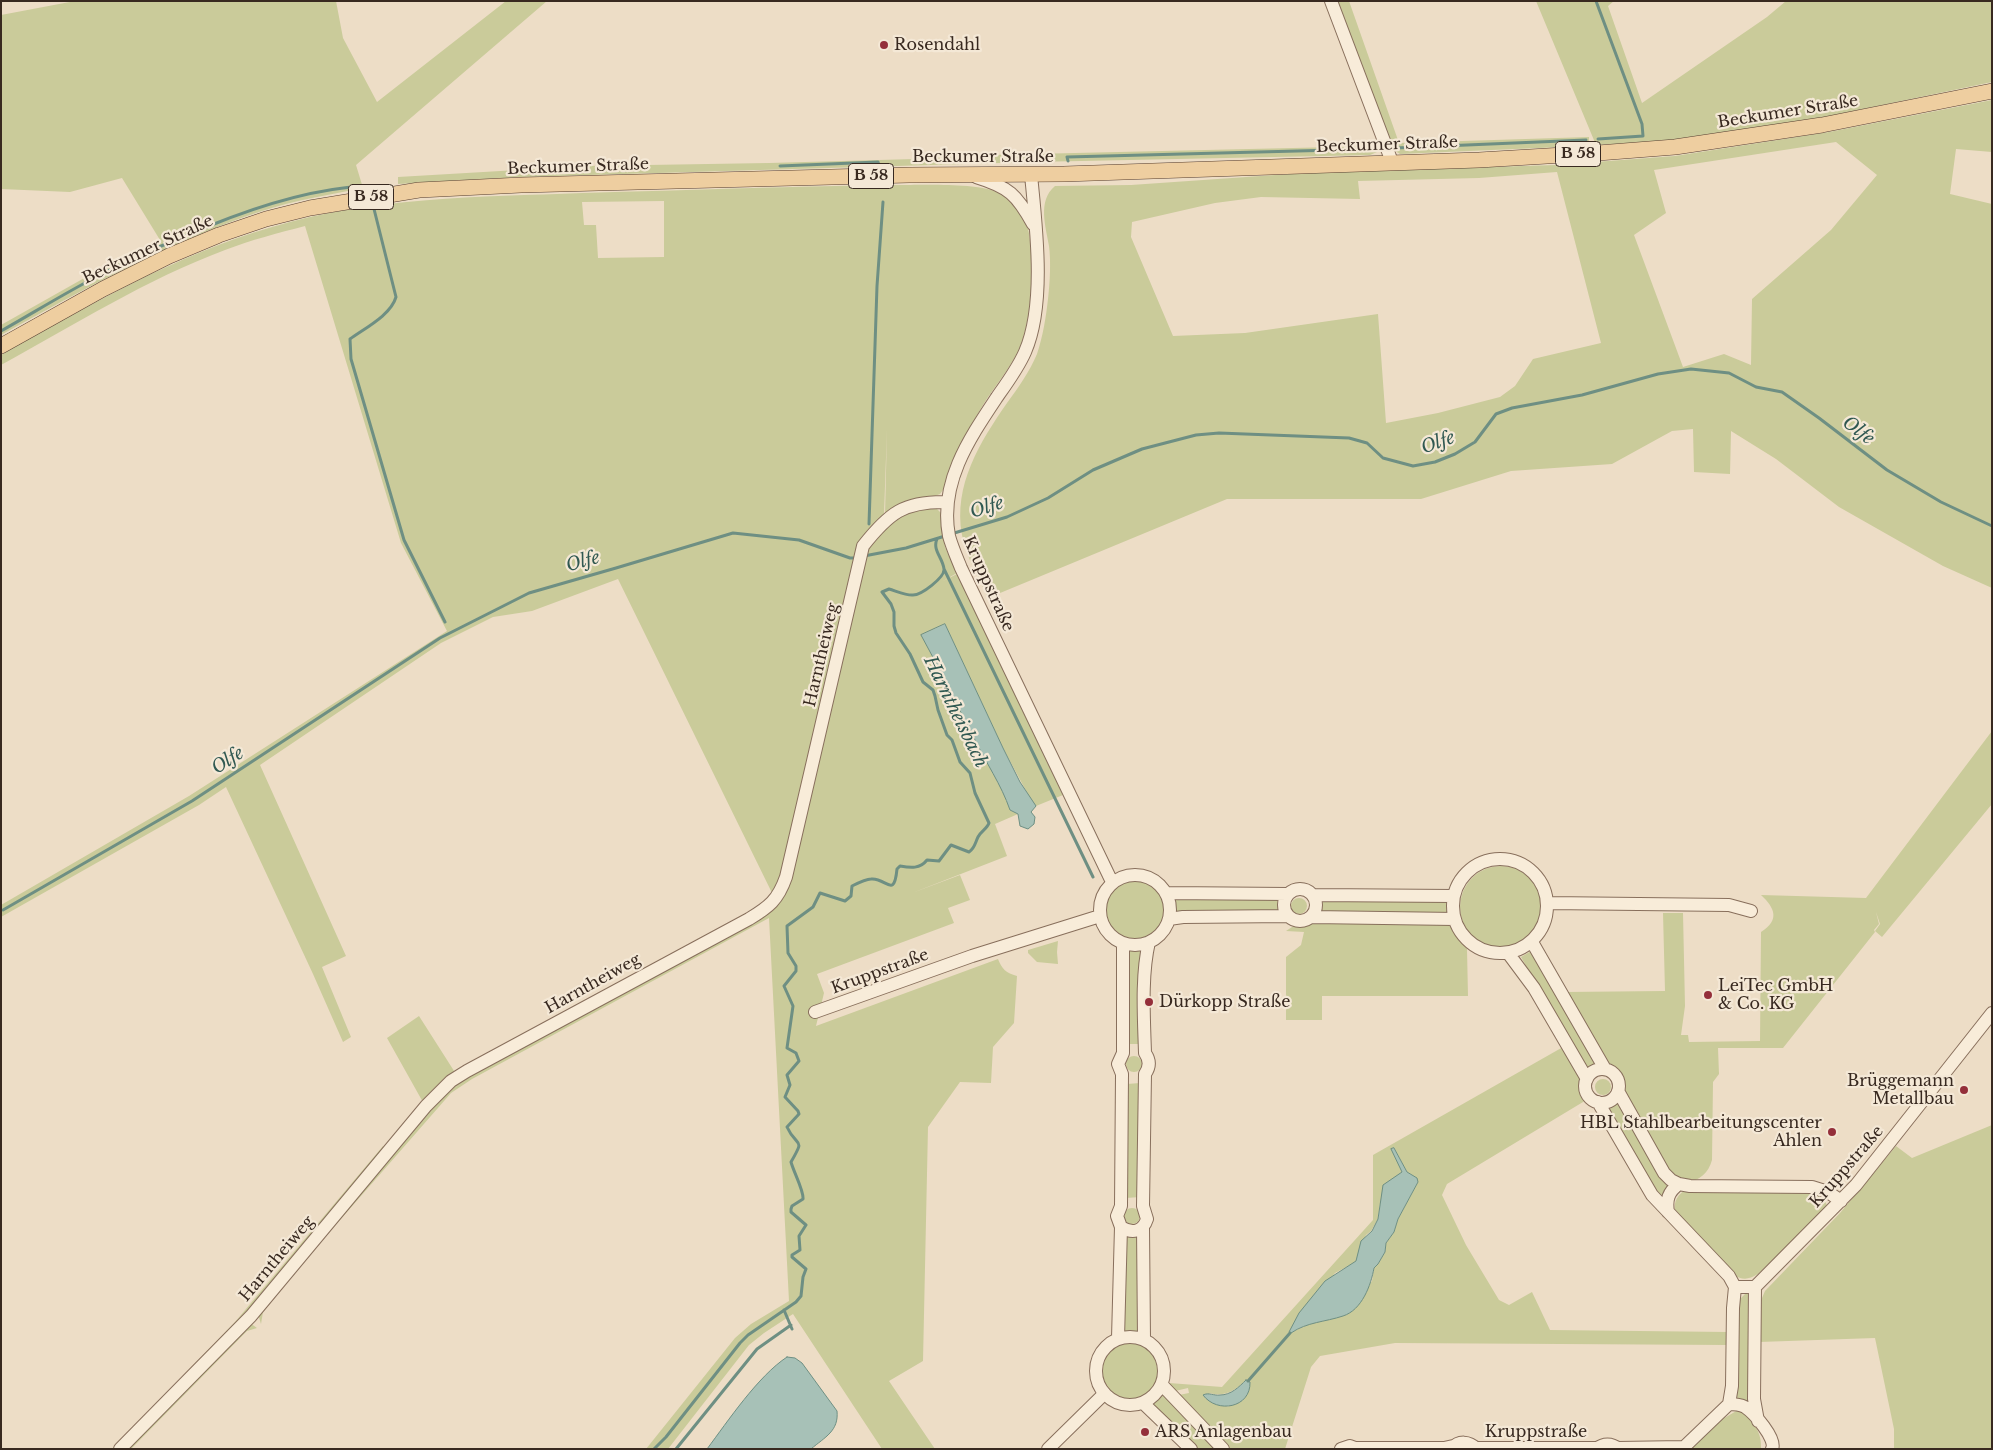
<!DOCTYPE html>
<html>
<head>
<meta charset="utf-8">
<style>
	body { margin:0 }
	#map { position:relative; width:1993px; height:1450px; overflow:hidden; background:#edddc6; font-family:"Libre Baskerville",serif }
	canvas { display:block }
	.frame { position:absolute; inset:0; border:2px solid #382920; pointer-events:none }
</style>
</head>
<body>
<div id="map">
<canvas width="1993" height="1450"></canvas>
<div class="frame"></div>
</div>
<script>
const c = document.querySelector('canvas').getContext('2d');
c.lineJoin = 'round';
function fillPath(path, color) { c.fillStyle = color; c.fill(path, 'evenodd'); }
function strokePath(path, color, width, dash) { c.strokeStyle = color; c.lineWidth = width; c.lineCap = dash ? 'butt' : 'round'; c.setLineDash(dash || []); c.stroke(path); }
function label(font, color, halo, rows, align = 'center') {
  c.font = font + ' "Libre Baskerville",serif'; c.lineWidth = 4.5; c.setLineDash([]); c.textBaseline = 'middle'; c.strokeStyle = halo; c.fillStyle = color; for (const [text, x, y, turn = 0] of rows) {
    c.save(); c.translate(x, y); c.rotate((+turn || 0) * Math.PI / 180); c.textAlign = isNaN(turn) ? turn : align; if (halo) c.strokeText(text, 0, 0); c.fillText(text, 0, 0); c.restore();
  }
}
const green = new Path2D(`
	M75,1H336L343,38L377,102L506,1H547L356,165L363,188C329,195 295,200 262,211C170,241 86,288 1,335V325L95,272L160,240L122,178L70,192L1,189V15Z
	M1333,1H1349L1399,143L1589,137V142L1584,146L1400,154L1392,149Z
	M1536,1H1614L1608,6L1642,103L1767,17L1786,1H1992V82L1820,118L1674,141L1596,145Z
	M1992,100V152L1956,149L1950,194L1992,204V588L1943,566L1839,507L1776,459L1731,431L1730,474L1694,472L1693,429L1672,431L1612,464L1511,471L1421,499H1227L988,598C979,578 966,557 962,535C953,485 980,442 1007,403C1018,388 1030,371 1037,354C1043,336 1046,317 1048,299C1050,282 1051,261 1049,246C1046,227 1037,201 1055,186L1131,185L1304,173L1555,165L1675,156L1829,132ZM1836,142L1877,175L1831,230L1752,299L1751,365L1724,354L1683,367L1634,235L1666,213L1654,170ZM1557,172L1601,343L1533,359L1515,386L1500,397L1438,413L1386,423L1378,314L1245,333L1173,336L1131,237L1132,222L1215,203L1261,197L1360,199L1358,181L1479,178Z
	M1380,146L1377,152L1370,155L1033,162L521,177L398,184V177L586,166L769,163L915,159L988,155Z
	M902,185C924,185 978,183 996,192C1006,196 1018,203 1023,213C1037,243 1033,316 1020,347C1012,366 994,387 983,405C967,431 956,459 945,487L940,494L885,515L887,429L884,515L933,505L941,513L945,547L957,573L943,581L957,574L1063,795L1036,806L1032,802L1003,748L945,624L922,635L946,679L985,759L1003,789L1010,810L1018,814L995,824L1007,856L912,893L960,875L970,900L948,908L954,923L817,974L824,993L816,1026L998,959C1002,969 1006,973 1017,976L1014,1023L993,1047L991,1083L960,1082L928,1127L923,1361L889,1381L935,1449H882L793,1314L764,1333L749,1345L668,1449H646L735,1338L751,1324L789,1301L769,918L472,1079L451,1093L319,1244L263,1312L261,1324L258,1314L452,1083L631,985L774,897L618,579L532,611L493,617L441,643L260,765L346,956L322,967L351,1037L343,1042L313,974L226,787L199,805L1,917V905L189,796L447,631L401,543L305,226C278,233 251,240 225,250C147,279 74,325 1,365V355C88,306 175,255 272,227C373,197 479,197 583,193C689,190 796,186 902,185ZM664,201V257L598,258L596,225H584L582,202Z
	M1992,731V804L1882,937L1875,931L1880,924L1876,912L1879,924L1874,930L1875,932L1783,1048H1718L1719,1074L1713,1082L1712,1160C1707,1179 1688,1189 1671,1174C1667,1169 1663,1160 1660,1154C1647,1132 1635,1109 1622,1087C1621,1077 1618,1073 1609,1068L1565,992L1665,991L1663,913H1683L1685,1006L1681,1035H1688L1689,1042L1760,1041L1761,932C1780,920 1775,908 1761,895L1866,898Z
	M1460 907a41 41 0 1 1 82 0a41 41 0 1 1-82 0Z
	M1106 910a29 29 0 1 1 58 0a29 29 0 1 1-58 0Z
	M1291 906a8 8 0 1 1 16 0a8 8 0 1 1-16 0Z
	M1172,899L1279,900V913L1174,912Z
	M1319,900L1450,901V914H1319Z
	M1311,922L1446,923L1450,926L1467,949L1468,996H1322V1020H1286V957L1301,945L1304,932L1286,931L1295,925L1301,926Z
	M1058,941L1057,952L1058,964L1037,962L1028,953V950Z
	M1128,949H1142L1141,1044H1127Z
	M1533,950L1598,1066L1587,1073L1521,957Z
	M419,1016L456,1074L424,1104L387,1038Z
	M1563,1047L1584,1081V1093L1588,1099L1447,1184L1442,1195L1466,1245L1499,1300L1509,1305L1532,1292L1550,1330L1728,1332V1345L1395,1343L1320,1356L1311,1367L1285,1449H1227L1179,1395L1189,1393L1188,1388L1171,1392L1169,1383L1222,1387L1373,1220V1155ZM1394,1148L1407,1172L1416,1178L1418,1182L1398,1219L1394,1232L1386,1243L1385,1252L1378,1264L1374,1268L1372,1281L1345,1315L1309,1324L1290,1333L1335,1273L1354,1263L1356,1261L1366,1235L1371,1231L1378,1219L1380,1204L1402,1172L1394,1154ZM1246,1380L1228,1407L1209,1393C1225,1397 1235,1391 1246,1380Z
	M1126 1064a8 8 0 1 1 16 0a8 8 0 1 1-16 0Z
	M1595 1087a8 8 0 1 1 16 0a8 8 0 1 1-16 0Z
	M1140,1083V1197L1126,1198L1127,1084Z
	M1618,1101L1668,1188L1661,1200L1606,1107Z
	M1992,1125V1449H1894V1429L1875,1338L1759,1342V1305L1765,1291L1840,1213L1896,1146L1912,1158Z
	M383,1146L385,1150L250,1313L117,1449H112L235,1322Z
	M1685,1190L1813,1192C1821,1196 1825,1199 1828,1208L1758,1274C1748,1280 1743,1280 1733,1275L1676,1216C1673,1204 1675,1197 1685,1190Z
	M1124 1216a8 8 0 1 1 16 0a8 8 0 1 1-16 0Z
	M1125,1236H1139V1334H1124Z
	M1746,1293L1750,1294L1751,1397L1745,1402L1736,1400L1737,1309L1740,1299Z
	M250,1323L257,1328L247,1331L131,1449H123Z
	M1102 1371a28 28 0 1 1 56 0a28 28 0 1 1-56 0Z
	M1162,1393L1217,1449H1198L1151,1404L1156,1401Z
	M1738,1410L1744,1412C1754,1424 1762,1432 1761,1449H1690L1721,1420Z`);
const water = new Path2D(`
	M945,624L1003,748L1020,782L1036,806L1031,812L1035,817L1034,824L1028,829L1020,826L1018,814L1010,810C1001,784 986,763 974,738C956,704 940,669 921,635Z
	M1394,1148L1407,1172L1417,1178L1418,1182L1398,1219L1394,1232L1386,1243L1385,1252L1378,1264L1374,1268C1371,1285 1362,1310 1343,1316C1325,1322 1307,1322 1291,1333L1289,1332L1299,1313L1325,1281L1356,1261L1361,1241L1372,1231L1378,1219L1383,1185L1402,1172L1391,1149Z
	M787,1357L795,1358L802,1363L837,1411C839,1431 825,1437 811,1449H707C728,1421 758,1376 787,1357Z
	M1246,1380L1250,1382C1251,1408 1217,1414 1203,1395C1209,1392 1214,1396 1220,1395C1231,1395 1239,1387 1246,1380Z`);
const stream = new Path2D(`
	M1596,1L1642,124L1643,136L1598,139
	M1395,148L1586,140
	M1068,161L1067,157L1374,149
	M780,166L878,162L879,165
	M374,209L396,297C391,315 365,328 350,339L351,359L404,540L445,622
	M1,331C33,313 65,293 98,276C134,257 172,241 209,226C258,206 311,189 364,186
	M869,524L877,286L883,202
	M951,534L1007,517L1048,498L1093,470L1142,449L1196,435L1219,433L1349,438L1367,443L1383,458L1413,466L1435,462L1455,454L1475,442L1496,414L1512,408L1582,395L1658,374L1691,369L1729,373L1756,387L1782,392L1819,418L1887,470L1941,502L1992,526
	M864,556L906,548L945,536
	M944,569L1093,877
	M3,910L192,801L440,638L529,593L616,568L733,533L799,540L850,558H856
	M784,1310L792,1329
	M1248,1381L1290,1333
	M654,1449L666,1437L740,1343L748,1335L796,1302L801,1296L803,1277L806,1269L792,1257V1255L800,1250L799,1236L806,1225L791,1212V1209L792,1206L803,1199C804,1191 794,1173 791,1162C806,1136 797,1149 787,1127L799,1114L798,1111L785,1097L790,1085L787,1075L799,1061L796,1053L787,1048L793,1006L784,986L796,971V966L788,953L787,926L813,907L820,893L845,901L851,896L852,886C856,884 866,879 871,879C886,877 894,900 897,869L900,866C911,868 920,869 927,860L939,861L951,845L969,852C975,848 975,843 978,837C981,831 987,829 989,823L975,793L970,773L960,762L952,740L947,735L938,710L935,696L933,690L923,682L910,654L896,633L894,626V612L891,604L882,592L889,589C896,591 905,595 912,595C921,596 945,577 944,569C943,558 932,550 937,539
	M676,1449L757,1349L791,1325`);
const minor = new Path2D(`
	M1331,1L1392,162
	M1031,175C1036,226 1046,304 1025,352C1018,368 1007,383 997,397C969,439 939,483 949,536C952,547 957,558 961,568L1112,882
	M976,177C1009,187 1017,195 1033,224
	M1453 906a47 47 0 1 1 94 0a47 47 0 1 1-94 0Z
	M1100 910a35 35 0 1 1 70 0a35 35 0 1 1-70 0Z
	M1284 905a16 16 0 1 1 32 0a16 16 0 1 1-32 0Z
	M1166,893L1288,894
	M1313,895L1454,896
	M1548,903L1729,905L1751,911
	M1312,917L1455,919
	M1169,919L1183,917L1288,916
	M1532,942L1605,1069
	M1508,953L1534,988L1587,1079
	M815,1012L972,956L1100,916
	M1585 1086a17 17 0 1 1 34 0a17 17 0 1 1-34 0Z
	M1618,1091L1664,1173L1671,1180L1679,1184L1690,1186L1812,1187L1828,1192L1841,1201
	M1598,1102L1652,1195L1729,1276L1735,1287
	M1668,1212C1666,1200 1668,1192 1679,1184
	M1121,1227C1132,1234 1143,1232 1147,1219L1143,1206L1145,1074C1150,1067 1150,1060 1145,1053C1144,1018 1141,976 1149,942
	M1143,1227L1144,1339
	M1735,1287H1755L1856,1185L1992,1013
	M1755,1287L1754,1399L1758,1421
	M1096 1371a34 34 0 1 1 68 0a34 34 0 1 1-68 0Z
	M1118,1338L1121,1227L1117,1216L1121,1206L1122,1074L1118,1064L1123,1053V943
	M1162,1385L1223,1449
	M1143,1403L1191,1449
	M1729,1404C1735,1404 1739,1404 1745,1407C1754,1413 1777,1439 1772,1449
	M1356,1448H1444L1453,1446
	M1476,1448H1596
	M1618,1448L1683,1447
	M120,1449L251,1316L426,1106L451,1081L467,1071L749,919C769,907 778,900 786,877L863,546C889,513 904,501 947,502
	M1048,1449L1104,1394
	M1341,1449L1350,1446L1358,1449
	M1451,1449C1459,1440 1469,1441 1477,1449
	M1596,1449C1604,1443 1611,1443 1619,1449
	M1682,1449L1729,1404L1732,1386L1733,1308L1735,1287`);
const major = new Path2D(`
	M1,346L103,289L169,256L219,235L266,219L310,208L419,190L521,185L909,175L1064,174L1479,160L1598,153L1675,147L1822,125L1992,91`);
const markers = [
	[884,45,5,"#942f3a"],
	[1708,995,5,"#942f3a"],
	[1149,1002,5,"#942f3a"],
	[1964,1090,5,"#942f3a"],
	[1832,1132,5,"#942f3a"],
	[1145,1432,5,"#942f3a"]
];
const shields = [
	[1578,154,45],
	[871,176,45],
	[371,197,45]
];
const shieldNames = [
	["B 58",1578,154],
	["B 58",871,176],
	["B 58",371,197]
];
const poiNames = [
	["Rosendahl",894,45],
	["LeiTec GmbH",1718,986],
	["& Co. KG",1718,1004],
	["Dürkopp Straße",1159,1002],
	["Brüggemann",1954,1081,"right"],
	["Metallbau",1954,1099,"right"],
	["HBL Stahlbearbeitungscenter",1822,1123,"right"],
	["Ahlen",1822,1141,"right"],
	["ARS Anlagenbau",1155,1432]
];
const streetNames = [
	["Beckumer Straße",1788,112,-9],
	["Beckumer Straße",1387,145,-2],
	["Beckumer Straße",983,157],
	["Beckumer Straße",578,167,-2],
	["Beckumer Straße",148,250,-25],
	["Kruppstraße",988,584,66],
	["Harntheiweg",822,655,-77],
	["Kruppstraße",880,972,-20],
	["Harntheiweg",593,984,-29],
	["Kruppstraße",1847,1167,-49],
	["Harntheiweg",277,1259,-50],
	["Kruppstraße",1536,1432]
];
const waterNames = [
	["Olfe",1858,431,37],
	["Olfe",1438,443,-20],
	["Olfe",987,508,-18],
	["Olfe",583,562,-16],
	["Harntheisbach",955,712,64],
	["Olfe",228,761,-33]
];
fillPath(green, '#cacb9a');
fillPath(water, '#a7c1b7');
strokePath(water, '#6e8f83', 1);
strokePath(stream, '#6e8f83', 3);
strokePath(minor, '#886f5c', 14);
strokePath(major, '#563e30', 16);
strokePath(minor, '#f8ecd9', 12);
strokePath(major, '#eecea0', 15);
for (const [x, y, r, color] of markers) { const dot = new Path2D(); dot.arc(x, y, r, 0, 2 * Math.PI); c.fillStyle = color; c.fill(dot); strokePath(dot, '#f4e8d6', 2); }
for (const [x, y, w] of shields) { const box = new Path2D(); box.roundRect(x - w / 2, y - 12.5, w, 25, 4); c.fillStyle = '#f4e8d6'; c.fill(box); strokePath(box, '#382920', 1); }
label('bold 15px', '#382920', null, shieldNames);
label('16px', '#382920', '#f4e8d6', poiNames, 'left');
label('16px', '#382920', '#f4e8d6', streetNames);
label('italic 18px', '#305851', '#f4e8d6', waterNames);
</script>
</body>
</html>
